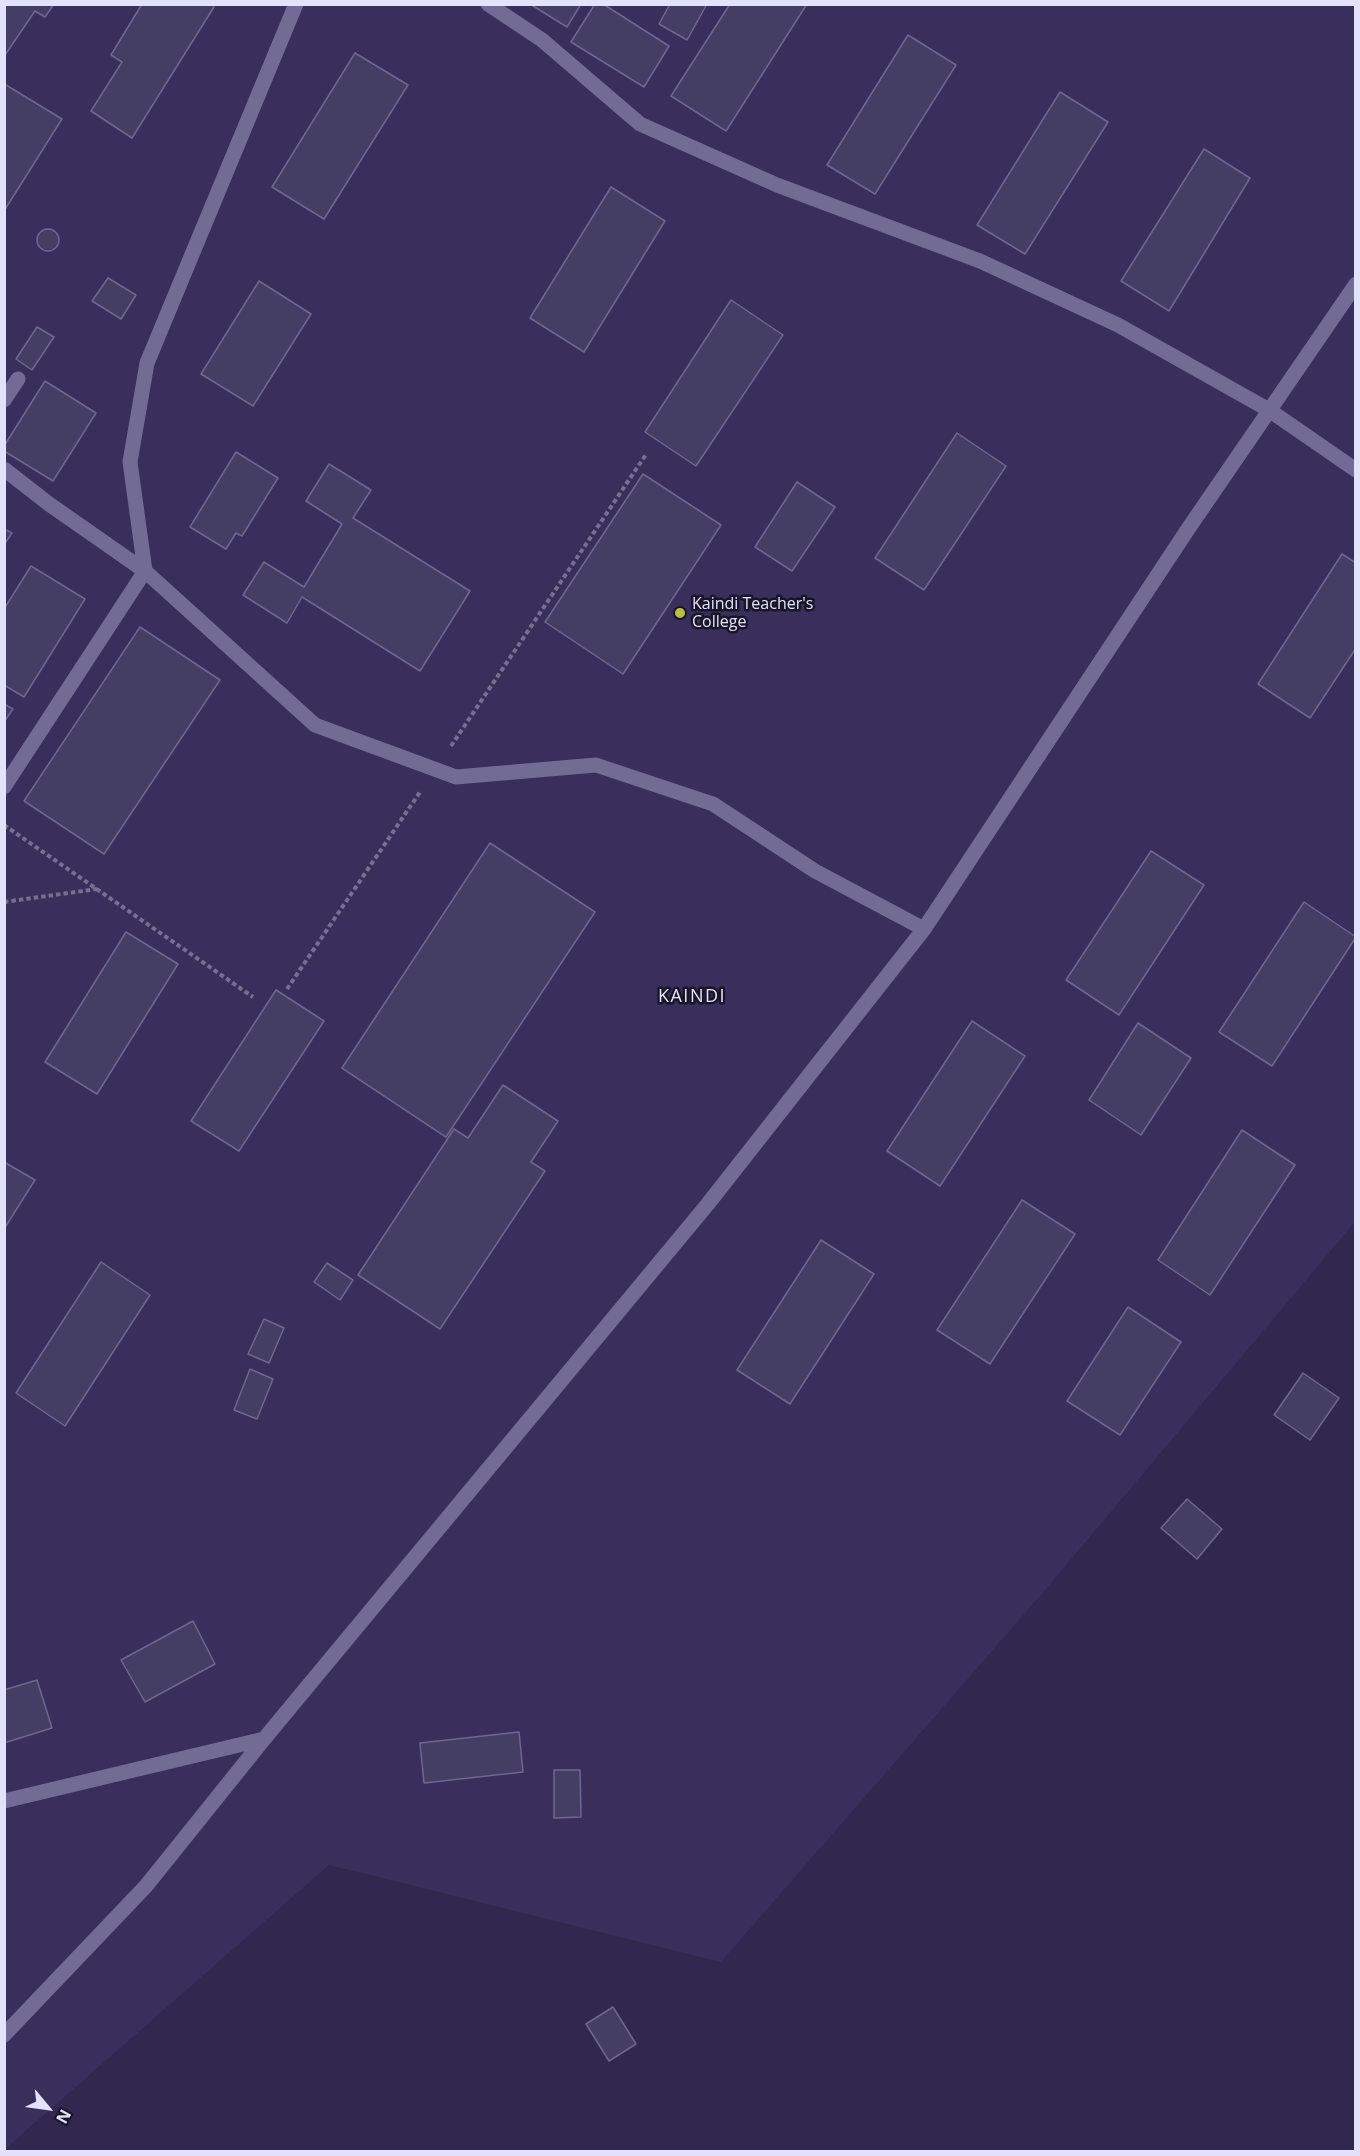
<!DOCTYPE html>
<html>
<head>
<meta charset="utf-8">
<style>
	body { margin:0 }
	#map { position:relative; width:1360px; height:2156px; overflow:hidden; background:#30284e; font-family:"Open Sans",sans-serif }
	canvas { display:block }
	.frame { position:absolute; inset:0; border:6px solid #e4e1fa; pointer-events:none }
	.north { position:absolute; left:18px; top:2078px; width:60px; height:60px; -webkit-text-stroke:4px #181526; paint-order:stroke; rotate:119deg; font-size:16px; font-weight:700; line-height:24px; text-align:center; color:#e4e1fa }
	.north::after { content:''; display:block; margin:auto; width:21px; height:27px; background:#e4e1fa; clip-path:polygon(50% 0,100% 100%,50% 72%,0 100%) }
</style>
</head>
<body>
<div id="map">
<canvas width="1360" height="2156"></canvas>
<div class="frame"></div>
<div class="north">N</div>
</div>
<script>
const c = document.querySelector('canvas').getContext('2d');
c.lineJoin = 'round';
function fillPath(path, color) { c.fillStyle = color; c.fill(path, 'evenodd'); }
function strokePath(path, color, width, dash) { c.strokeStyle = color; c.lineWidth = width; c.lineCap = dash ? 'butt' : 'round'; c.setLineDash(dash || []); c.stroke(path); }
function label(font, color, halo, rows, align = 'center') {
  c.font = font + ' "Open Sans",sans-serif'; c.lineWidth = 5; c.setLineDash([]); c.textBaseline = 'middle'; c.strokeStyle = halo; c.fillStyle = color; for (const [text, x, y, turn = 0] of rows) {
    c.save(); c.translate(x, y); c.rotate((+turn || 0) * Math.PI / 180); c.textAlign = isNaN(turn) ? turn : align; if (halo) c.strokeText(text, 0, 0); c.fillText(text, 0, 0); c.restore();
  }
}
const built = new Path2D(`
	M5,5H1355V1222L1046,1589L721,1962L329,1865L5,2149Z`);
const building = new Path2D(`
	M4,4H54L45,17L35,11L5,55Z
	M142,4H211L214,7L132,138L91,111L122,62L111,55Z
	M530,4H581L567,27Z
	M595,4H603L669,46L644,87L571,42Z
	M670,4H707L687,40L659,24Z
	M730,4H807L726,131L671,96Z
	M908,35L956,65L875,194L827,165Z
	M355,53L408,85L324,219L272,187Z
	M6,85L62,119L4,211V87Z
	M1060,92L1108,122L1025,254L977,225Z
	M1204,149L1250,178L1169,311L1121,281Z
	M611,187L665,221L584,352L530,318Z
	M37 240a11 11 0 1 1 22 0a11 11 0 1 1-22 0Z
	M108,278L136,295L121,319L92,301Z
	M259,281L311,314L253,406L201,374Z
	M731,300L783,335L696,466L645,432Z
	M37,327L54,337L32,370L16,359Z
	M45,381L96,413L53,481L4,451V446Z
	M957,433L1006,466L924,590L875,558Z
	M236,452L278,478L242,536L236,533L226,549L190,527Z
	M329,464L371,490L353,518L470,591L420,671L302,597L287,623L243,595L264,562L304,587L342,524L306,501Z
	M643,474L721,525L623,674L545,622Z
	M797,482L835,507L792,571L755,547Z
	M4,529L12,533L4,545Z
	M1342,554L1356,563V648L1310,718L1258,684Z
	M31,566L85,599L24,697L4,685V609Z
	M140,627L220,680L104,854L24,801Z
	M4,704L13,709L4,722Z
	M490,843L595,912L446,1137L342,1068Z
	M1151,851L1204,885L1119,1015L1066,980Z
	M1304,902L1356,937L1272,1066L1219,1032Z
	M126,932L178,964L97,1094L45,1062Z
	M276,990L324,1021L239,1151L191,1121Z
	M972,1021L1025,1056L940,1186L887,1151Z
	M1138,1023L1191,1058L1141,1135L1089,1100Z
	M503,1085L558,1121L531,1162L545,1171L440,1329L358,1275L454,1129L468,1138Z
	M1242,1130L1295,1165L1210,1295L1158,1260Z
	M4,1162L35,1180L4,1229Z
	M1022,1200L1075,1234L990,1364L937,1330Z
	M821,1240L874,1274L790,1404L737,1370Z
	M101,1262L150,1295L65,1426L16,1393Z
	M327,1263L353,1280L340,1300L314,1282Z
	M1128,1307L1181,1342L1120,1435L1067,1401Z
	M264,1319L284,1328L269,1363L248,1354Z
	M250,1369L273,1379L257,1419L234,1410Z
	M1303,1373L1339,1398L1310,1440L1274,1415Z
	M1187,1499L1222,1529L1197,1559L1161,1528Z
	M193,1621L215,1664L145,1702L121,1660Z
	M37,1680L52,1728L4,1743V1690Z
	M519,1732L523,1772L424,1783L420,1743Z
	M554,1770H580L581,1817L554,1818Z
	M613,2007L636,2044L609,2061L586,2024Z`);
const path = new Path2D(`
	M451,746L647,453
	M4,825L253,997
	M4,902L97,889
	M287,989L420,792`);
const minor = new Path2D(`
	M488,4L542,40L640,124L777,185L980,261L1118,325L1269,410L1356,470
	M4,400L18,379
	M4,469L49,504L145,571
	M145,571L130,462L147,363L296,4
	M4,787L145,571L315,725L456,777L596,765L713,804L815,871L924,929
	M4,1801L264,1739
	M4,2035L146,1886L264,1739L707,1205L924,929L1188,529L1356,284`);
const markers = [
	[680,613,6,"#bbc044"]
];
const poiNames = [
	["Kaindi Teacher's",692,604],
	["College",692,622]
];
const neighbourhoodNames = [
	["KAINDI",692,997]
];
fillPath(built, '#382f5c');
fillPath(building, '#443d64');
strokePath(building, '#6e6792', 1.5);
strokePath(path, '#756f90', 4, [4.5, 3]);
strokePath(minor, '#726b96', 15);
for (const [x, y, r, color] of markers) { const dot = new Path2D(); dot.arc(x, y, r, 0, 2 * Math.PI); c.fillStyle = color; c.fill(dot); strokePath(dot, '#181526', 2); }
label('16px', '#e4e1fa', '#181526', poiNames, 'left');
c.letterSpacing = '1.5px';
label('18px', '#e4e1fa', '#181526', neighbourhoodNames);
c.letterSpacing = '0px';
</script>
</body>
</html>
